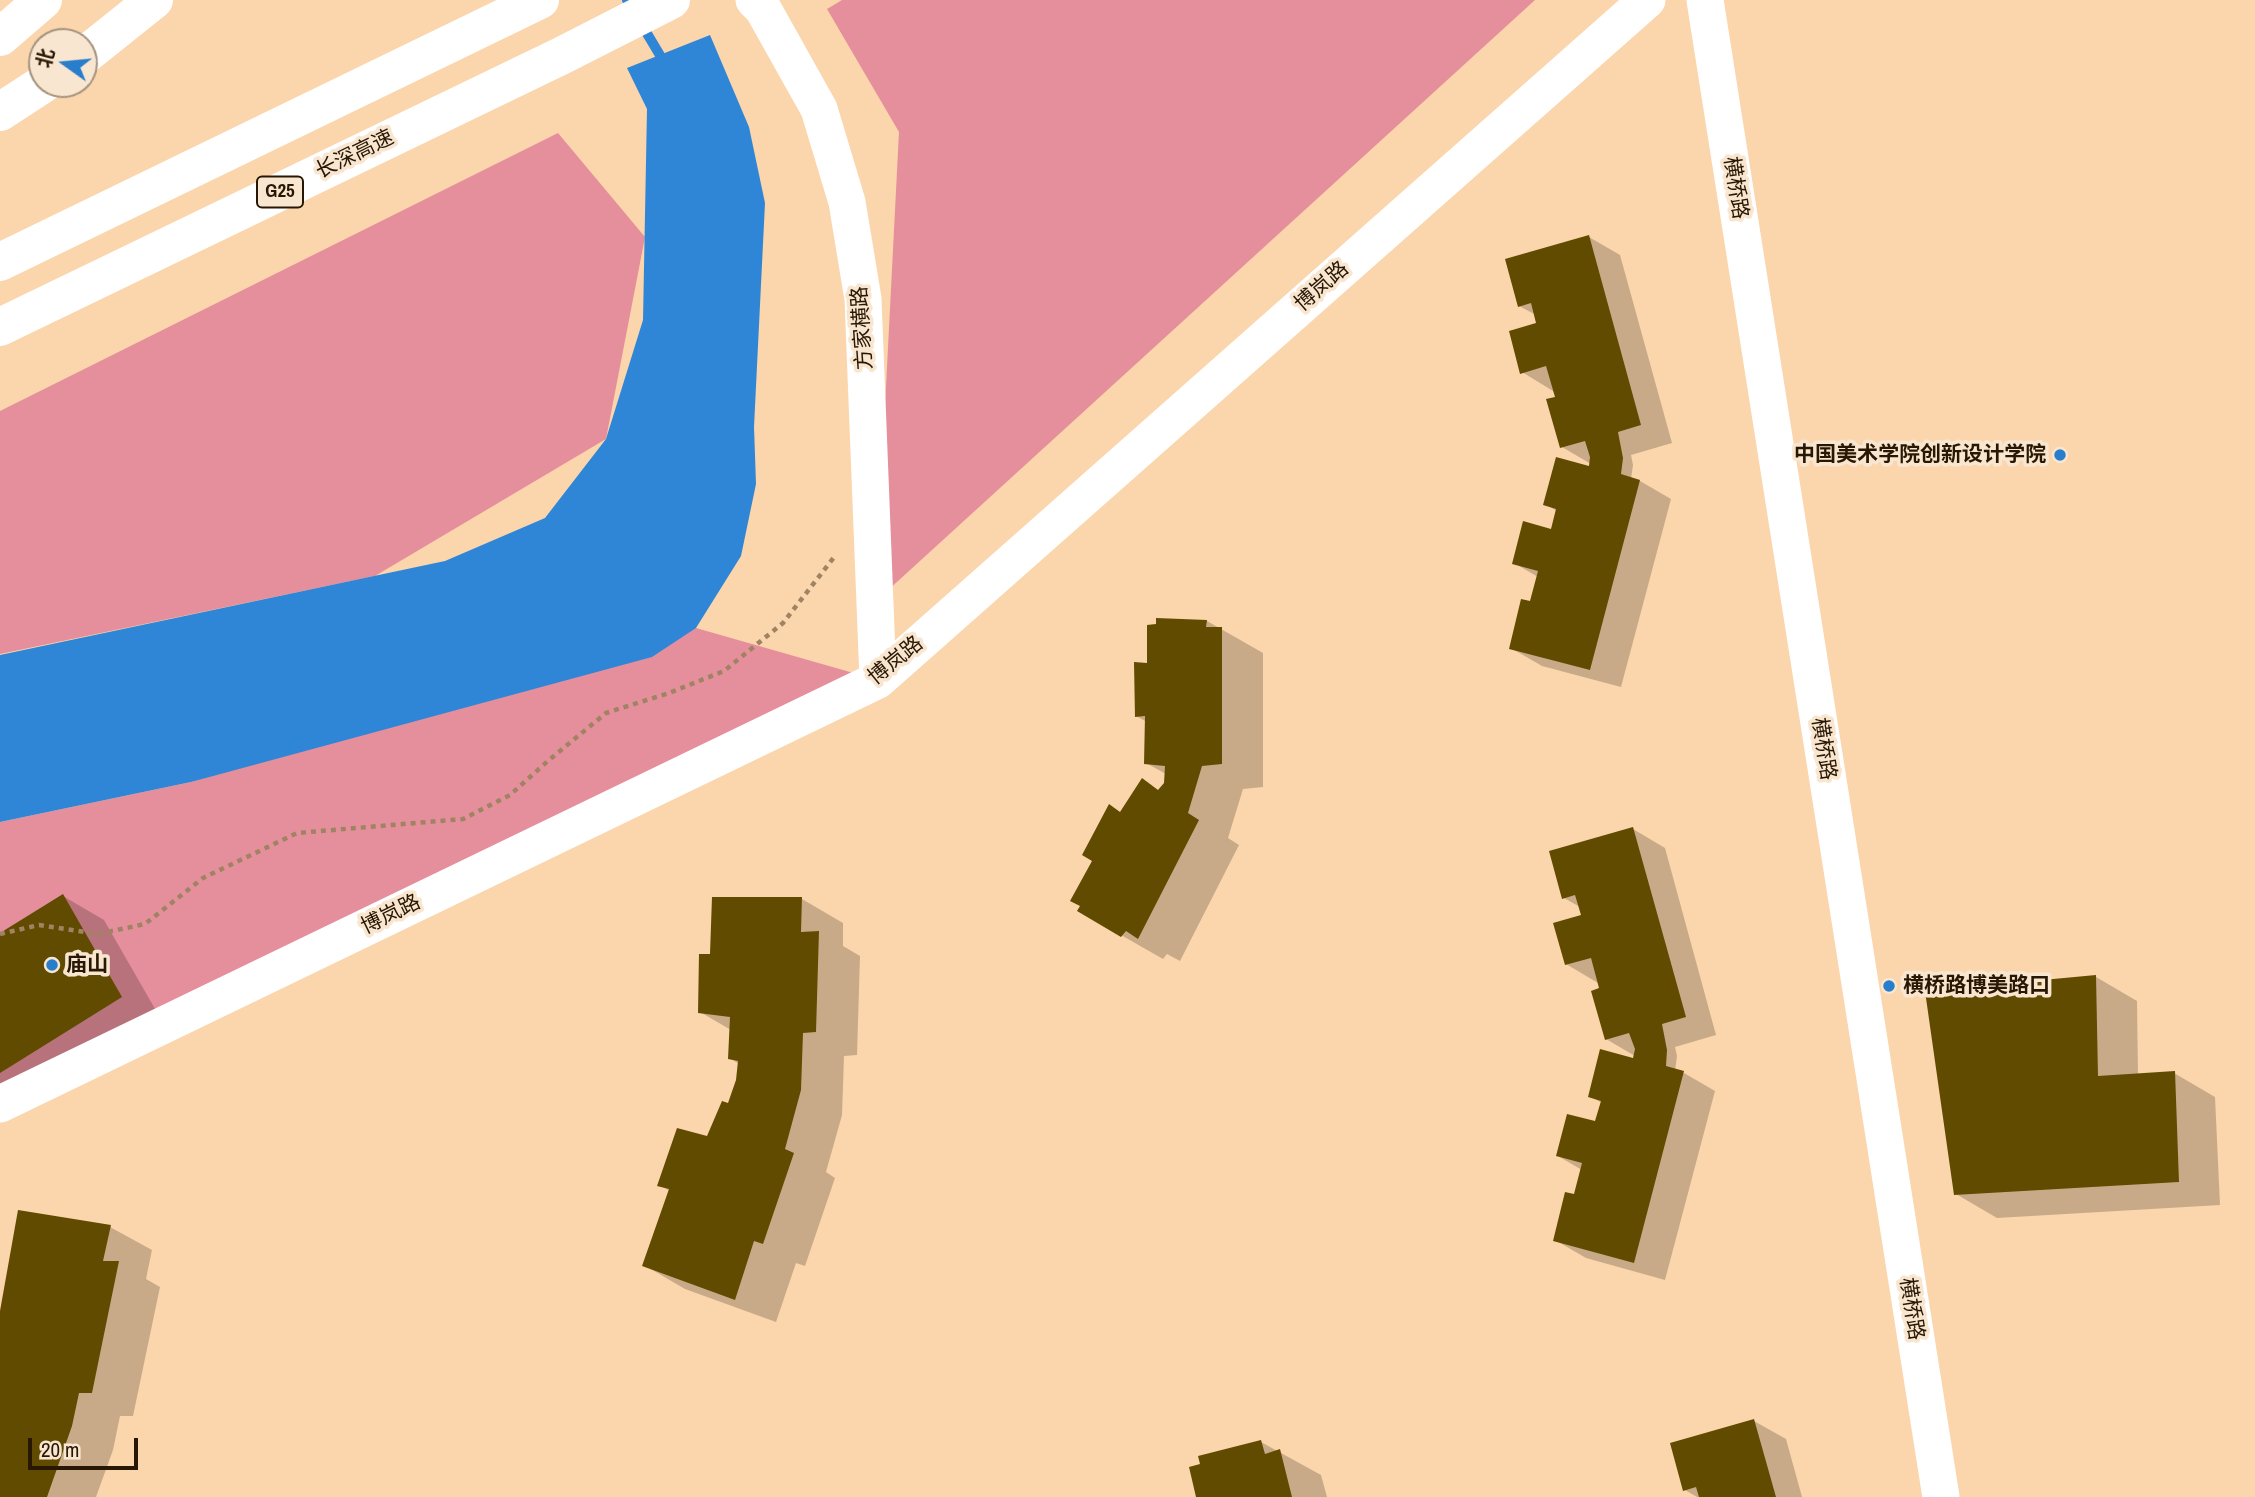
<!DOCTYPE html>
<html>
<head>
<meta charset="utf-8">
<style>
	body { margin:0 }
	#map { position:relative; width:2255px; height:1497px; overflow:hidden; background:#fbd5ab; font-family:"Archivo Narrow","Noto Sans SC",sans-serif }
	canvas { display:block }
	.north { position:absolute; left:28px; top:28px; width:70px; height:70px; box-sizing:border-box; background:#f9e6d1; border:2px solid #a5937f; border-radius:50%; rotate:285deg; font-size:19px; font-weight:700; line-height:28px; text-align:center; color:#281703 }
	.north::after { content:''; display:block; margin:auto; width:24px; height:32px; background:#297ecc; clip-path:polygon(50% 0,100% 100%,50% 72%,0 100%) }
	.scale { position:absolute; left:28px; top:1438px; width:110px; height:32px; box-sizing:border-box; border:4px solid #281703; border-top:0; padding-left:9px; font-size:21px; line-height:24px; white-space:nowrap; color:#281703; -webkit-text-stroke:5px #f9e6d1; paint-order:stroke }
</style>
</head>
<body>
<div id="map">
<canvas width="2255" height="1497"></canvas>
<div class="north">北</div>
<div class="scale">20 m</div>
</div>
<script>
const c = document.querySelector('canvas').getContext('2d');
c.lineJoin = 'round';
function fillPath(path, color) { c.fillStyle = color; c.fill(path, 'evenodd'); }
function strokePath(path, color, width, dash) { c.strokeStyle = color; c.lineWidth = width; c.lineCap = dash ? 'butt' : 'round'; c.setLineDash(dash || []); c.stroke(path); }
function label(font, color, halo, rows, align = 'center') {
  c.font = font + ' "Archivo Narrow","Noto Sans SC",sans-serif'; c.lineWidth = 7; c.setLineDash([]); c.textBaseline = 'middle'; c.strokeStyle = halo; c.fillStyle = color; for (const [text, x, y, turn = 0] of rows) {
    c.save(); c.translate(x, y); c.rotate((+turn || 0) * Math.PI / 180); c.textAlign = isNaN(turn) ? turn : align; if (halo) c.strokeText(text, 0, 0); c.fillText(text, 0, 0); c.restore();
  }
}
const green = new Path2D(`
	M842,0H1535L875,602L899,132L827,9Z
	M558,133L645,237L606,439L375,576L0,654V411Z
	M696,628L878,680L0,1104V822L191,782Z`);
const water = new Path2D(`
	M710,35L749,127L765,203L754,427L756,484L741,556L696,628L652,657L191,782L0,822V655L445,561L545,518L606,439L643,320L647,109L627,68Z`);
const shadow = new Path2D(`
	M1589,237L1620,255L1672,443L1631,455L1633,465L1631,479L1640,481L1671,499L1621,687L1542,666L1511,648L1531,604L1538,577L1514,563L1552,531L1557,511L1545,504L1591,468V464L1562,447L1557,398L1553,391L1522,372L1539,324L1536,315L1519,306Z
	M1207,621L1263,653V787L1243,789L1228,838L1239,845L1180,961L1167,954L1163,959L1079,911L1121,813L1142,781L1159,791L1166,783V774L1146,763L1147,722L1136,716L1148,665Z
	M1633,829L1665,848L1716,1035L1675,1047L1677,1056L1675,1071L1684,1073L1715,1091L1665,1280L1586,1258L1555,1240L1575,1196L1582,1170L1558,1156L1596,1123L1602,1103L1590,1096L1635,1060V1056L1606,1039L1601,990L1598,983L1566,964L1583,916L1580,907L1564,898Z
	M63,896L104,920L162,1021L0,1122V936Z
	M802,899L843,923V946L860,956L857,1055L844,1056L842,1115L826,1172L835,1178L805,1266L796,1263L776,1322L685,1289L644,1265L670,1191L659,1185L708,1138L729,1105L738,1080L739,1064L730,1058L731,1030L700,1012L712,955Z
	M2096,977L2137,1001L2138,1075L2174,1073L2215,1097L2220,1205L1997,1218L1956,1194Z
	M110,1227L152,1250L146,1279L160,1287L133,1416H120L113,1450L96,1497H0V1321Z
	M1754,1421L1786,1439L1802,1497H1697L1685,1490Z
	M1261,1442L1321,1475L1327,1497H1198Z`);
const stream = new Path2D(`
	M627,0L667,67`);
const building = new Path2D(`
	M1589,235L1641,425L1618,432L1623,458L1621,474L1640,480L1590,670L1509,649L1521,599L1530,601L1538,571L1512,564L1523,521L1551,529L1556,509L1543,505L1556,457L1589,466L1590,457L1585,441L1560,448L1546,399L1555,397L1546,366L1520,374L1509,331L1536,323L1531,303L1518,307L1505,259Z
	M1156,618L1207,620L1206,627H1222V764L1202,766L1188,813L1199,820L1138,939L1126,931L1121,937L1077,911L1080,906L1070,901L1092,861L1082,855L1109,804L1120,812L1142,778L1158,790L1164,783L1165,766L1144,764L1145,716L1135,717L1134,662L1147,663V625L1156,624Z
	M1633,827L1686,1017L1662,1024L1667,1050L1666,1066L1684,1071L1634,1263L1553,1241L1565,1192L1574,1194L1582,1163L1556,1156L1567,1114L1595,1121L1601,1101L1588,1097L1600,1049L1633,1058L1635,1049L1629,1033L1605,1040L1591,991L1599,988L1591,958L1565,965L1553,923L1581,915L1575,895L1562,899L1549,851Z
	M63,894L122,997L0,1073V933Z
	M712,897H802L801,932L819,931L816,1032L803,1033L801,1090L785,1149L794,1153L763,1244L754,1241L735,1300L642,1266L669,1189L657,1186L677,1128L707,1136L722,1101L728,1103L736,1080L738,1061L728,1059L730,1017L698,1013L699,954H710Z
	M2096,975L2098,1076L2175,1071L2179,1182L1954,1195L1925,991Z
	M18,1210L111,1225L103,1261H119L92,1393H79L72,1426L47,1497H0V1311Z
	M1754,1419L1776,1497H1699L1696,1487L1683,1491L1670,1443Z
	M1261,1440L1265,1454L1280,1449L1292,1497H1196L1189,1467L1200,1464L1198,1456Z`);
const path = new Path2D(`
	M0,934L39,925L98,934L145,924L203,878L297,833L463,819L510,795L549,760L606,713L669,693L724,671L783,623L835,556`);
const minor = new Path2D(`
	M754,0L763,9L819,109L847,202L863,299L878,680
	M1705,0L1941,1497
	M0,1104L878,680L1647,0`);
const major = new Path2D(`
	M0,37L43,0
	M84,56L154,0
	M0,112L43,84`);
const highway = new Path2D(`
	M0,262L540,0
	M0,327L561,56L671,0`);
const markers = [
	[2060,455,7,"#297ecc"],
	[52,965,7,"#297ecc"],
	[1889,986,7,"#297ecc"]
];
const shields = [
	[280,192,46]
];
const shieldNames = [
	["G25",280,192]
];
const streetNames = [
	["长深高速",355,155,-26],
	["横桥路",1735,188,81],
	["博岚路",1322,287,-41],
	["方家横路",863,328,-94],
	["博岚路",896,661,-39],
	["横桥路",1823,749,81],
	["博岚路",391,915,-26],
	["横桥路",1911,1309,81]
];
const poiNames = [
	["中国美术学院创新设计学院",2046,455,"right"],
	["庙山",66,965],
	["横桥路博美路口",1903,986]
];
fillPath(green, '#e68f9c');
fillPath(water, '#2f86d7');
fillPath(shadow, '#0003');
strokePath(stream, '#2f86d7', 10);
fillPath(building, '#604b00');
strokePath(path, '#a08363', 4.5, [5, 5]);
strokePath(minor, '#fff', 37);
strokePath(major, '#fff', 38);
strokePath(highway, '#fff', 38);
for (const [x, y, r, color] of markers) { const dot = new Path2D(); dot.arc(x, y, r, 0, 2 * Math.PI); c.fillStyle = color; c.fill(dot); strokePath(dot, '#f9e6d1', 2.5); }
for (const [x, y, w] of shields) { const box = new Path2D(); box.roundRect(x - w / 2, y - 15.5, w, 31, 5); c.fillStyle = '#f9e6d1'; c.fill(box); strokePath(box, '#281703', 2); }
label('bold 19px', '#281703', null, shieldNames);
label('21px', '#281703', '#f9e6d1', streetNames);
label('bold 21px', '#281703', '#f9e6d1', poiNames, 'left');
</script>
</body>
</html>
